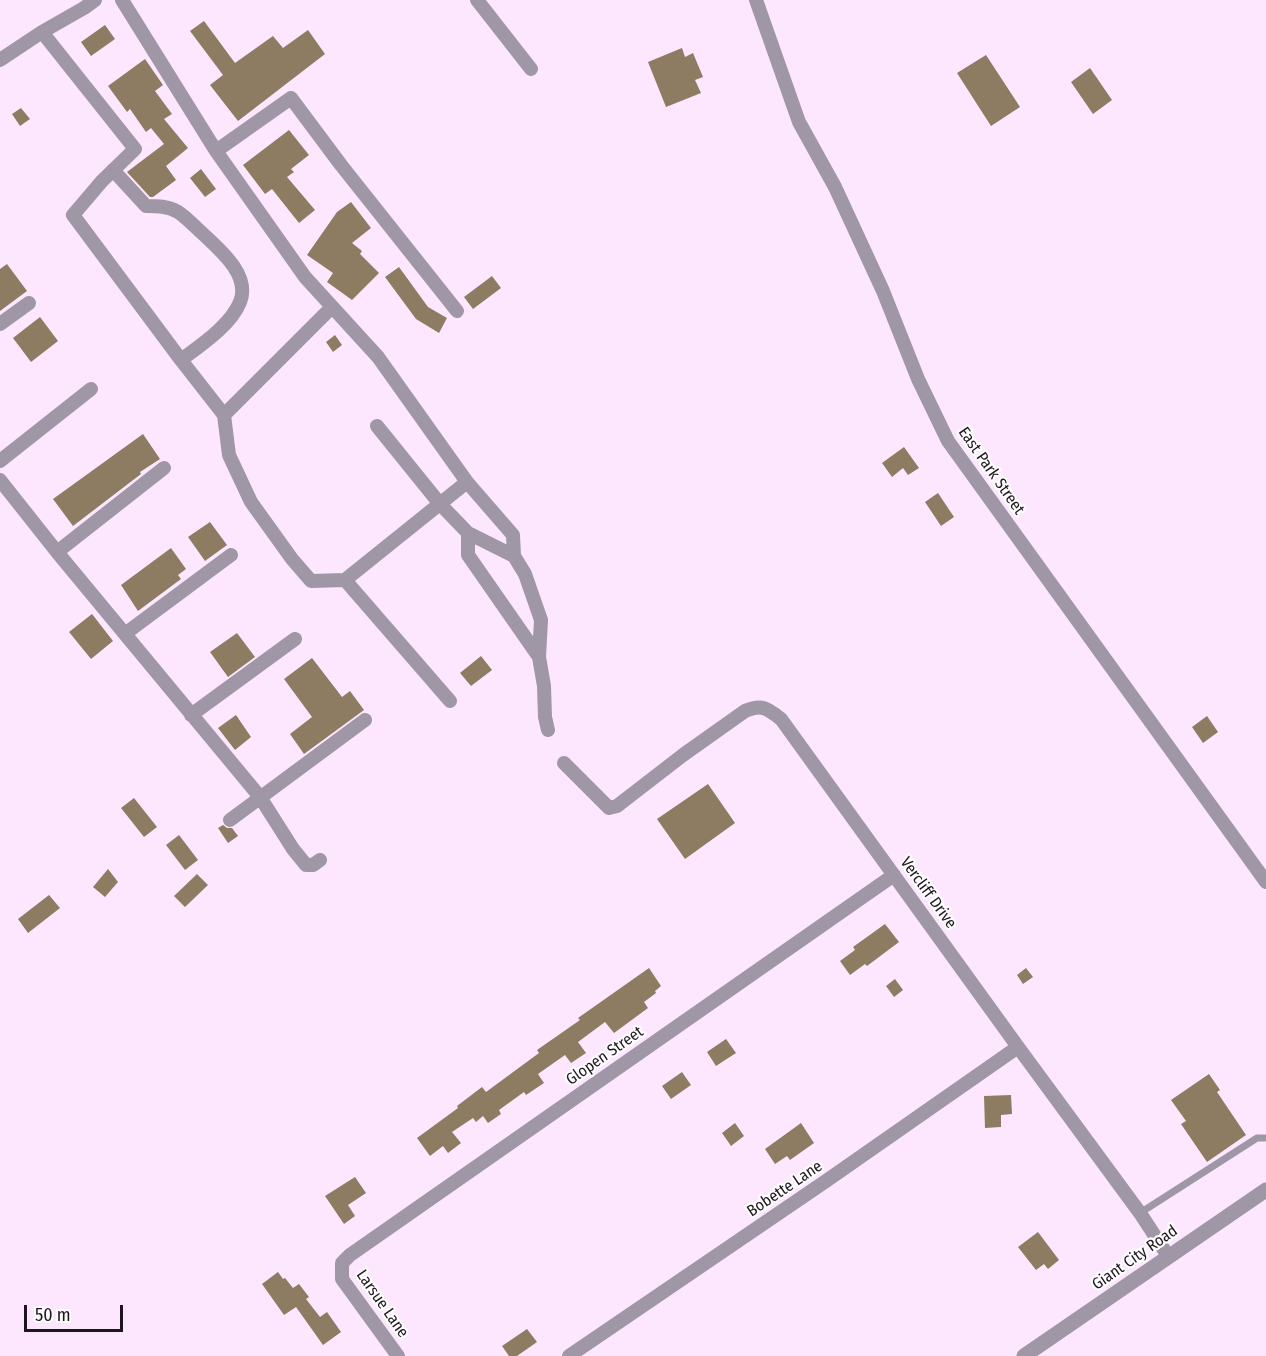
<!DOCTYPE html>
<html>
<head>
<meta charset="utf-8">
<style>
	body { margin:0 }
	#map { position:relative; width:1266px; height:1356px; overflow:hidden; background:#fde7ff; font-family:"Fira Sans Condensed",sans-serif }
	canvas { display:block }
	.scale { position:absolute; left:24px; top:1305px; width:99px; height:27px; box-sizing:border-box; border:3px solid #1e151f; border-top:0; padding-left:8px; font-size:18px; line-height:21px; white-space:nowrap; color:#1e151f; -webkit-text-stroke:4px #fcfcfc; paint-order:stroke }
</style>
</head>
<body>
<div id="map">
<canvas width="1266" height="1356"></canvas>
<div class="scale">50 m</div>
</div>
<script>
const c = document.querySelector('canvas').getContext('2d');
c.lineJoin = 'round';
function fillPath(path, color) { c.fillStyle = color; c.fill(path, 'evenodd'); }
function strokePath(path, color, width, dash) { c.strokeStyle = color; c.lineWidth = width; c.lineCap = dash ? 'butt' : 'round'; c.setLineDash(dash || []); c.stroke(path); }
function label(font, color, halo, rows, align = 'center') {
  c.font = font + ' "Fira Sans Condensed",sans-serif'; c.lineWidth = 4.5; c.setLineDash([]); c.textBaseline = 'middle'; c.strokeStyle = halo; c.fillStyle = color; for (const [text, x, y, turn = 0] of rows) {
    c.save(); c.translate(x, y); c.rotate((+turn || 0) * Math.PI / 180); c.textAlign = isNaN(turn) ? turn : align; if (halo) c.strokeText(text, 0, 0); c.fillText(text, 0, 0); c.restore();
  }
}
const building = new Path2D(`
	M204,21L235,63L273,36L283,48L308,30L325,54L238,121L210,85L223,75L190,31Z
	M105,25L115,39L91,56L81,42Z
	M682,48L685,57L693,53L703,77L695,80L701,93L666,107L648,62Z
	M986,55L1020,107L991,126L957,73Z
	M145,59L163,85L155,91L172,114L164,119L188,148L166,166L176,180L153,197H150L127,172L164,144L151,128L146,132L130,109L127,112L108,86Z
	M1090,68L1112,100L1093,114L1071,82Z
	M21,108L30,119L20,126L12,114Z
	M289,130L309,155L291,169L294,172L287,177L315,210L299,223L272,189L265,194L243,165Z
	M201,169L216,189L205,197L190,178Z
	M351,202L371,228L352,243L362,251L360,254L379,273L352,300L327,282L333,273L307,255L337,212Z
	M7,264L27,291L0,311V269Z
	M399,267L428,307L447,318L439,333L416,319L385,277Z
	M492,276L501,288L473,309L464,297Z
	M40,317L58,341L31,362L13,338Z
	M335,335L342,345L333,352L326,342Z
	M143,434L160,459L140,472L141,474L73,526L53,499Z
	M904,447L919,468L908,475L903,468L892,477L882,463Z
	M938,493L954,517L941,526L925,502Z
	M210,522L227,545L205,561L188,537Z
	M171,548L186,569L178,575L181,579L138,611L121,585Z
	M92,614L113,641L91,659L69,632Z
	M237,633L255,657L228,677L210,652Z
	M481,656L492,670L471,686L460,673Z
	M312,658L342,697L350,691L364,710L304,754L290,734L312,717L284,679Z
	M236,715L251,737L235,750L218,728Z
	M1207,716L1218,732L1203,743L1192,727Z
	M708,784L735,823L685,859L657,819Z
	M134,798L157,827L144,837L121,808Z
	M223,825L227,828H232L238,836L228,843L218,828Z
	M179,835L198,860L185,870L166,845Z
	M108,869L118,882L105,897L93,887Z
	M197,874L208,885L185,907L174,896Z
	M49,895L60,908L28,933L18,919Z
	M885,924L899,942L867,966L865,964L850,975L840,961L855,950L853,947Z
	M649,968L661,986L655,991L656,993L644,1002L648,1008L614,1033L605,1022L578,1042L586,1053L571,1063L565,1055L538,1074L544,1083L526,1095L524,1092L499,1110L501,1114L488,1123L483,1116L476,1122L473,1118L452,1132L461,1143L448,1153L443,1146L430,1156L417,1138L458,1108L457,1106L482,1087L486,1092L539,1053L537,1050L580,1020L578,1018Z
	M1026,968L1033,977L1023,984L1017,975Z
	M895,979L903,990L894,997L886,986Z
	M726,1039L736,1053L716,1066L707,1052Z
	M682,1072L691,1085L671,1099L662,1086Z
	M1209,1074L1220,1090L1217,1092L1246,1135L1207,1162L1181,1124L1186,1121L1171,1100Z
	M1011,1095L1012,1114L1001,1115V1127L985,1128L984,1096Z
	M735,1123L744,1136L731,1146L722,1133Z
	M801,1123L814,1143L790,1160L787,1156L775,1164L765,1149Z
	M355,1177L366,1193L348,1205L355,1216L344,1224L325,1196Z
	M1038,1232L1059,1260L1048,1269L1044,1264L1036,1270L1018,1247Z
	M278,1272L283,1279L285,1278L293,1288L299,1284L309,1297L306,1299L320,1317L327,1312L341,1332L323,1345L296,1307L284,1315L262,1284Z
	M527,1329L537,1342L517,1356H509L502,1346Z`);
const service = new Path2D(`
	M1140,1213L1257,1138H1266`);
const minor = new Path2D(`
	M122,0L216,151L305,277L378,357L467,482L513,535L514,556L525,574L541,620L539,657L544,686L545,717L548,730
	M477,0L531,69
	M756,0L799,122L835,187L883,291L918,379L948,441L1266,882
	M42,32L135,149L102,181L73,215L181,360L224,415L229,455L251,502L292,559L311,581L345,580L450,701
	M0,60L42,32L84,8L95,0
	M216,151L291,98L341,165L457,311
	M113,170L146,206C157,206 168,206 178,212C186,217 194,226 202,233C219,249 251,275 240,302C231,325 201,345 181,360
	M0,324L29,303
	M224,415L332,307
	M377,426L440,504L468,533L514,556
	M0,461L91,389
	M0,480L57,552L260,797L293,849L306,865H313L320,860
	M468,533V555L539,657
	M57,552L164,468
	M345,580L467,482
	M126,633L231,555
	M191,715L295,639
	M564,763L609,808L617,806L683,755L745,711C762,704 767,708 781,719L1018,1047L1140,1213L1168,1256
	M230,820L365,720
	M398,1356L342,1279V1263L350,1255L894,875
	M569,1356L826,1181L1018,1047`);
const tertiary = new Path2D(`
	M1024,1356L1266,1190`);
const streetNames = [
	["East Park Street",991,471,55],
	["Vercliff Drive",928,893,54],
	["Glopen Street",605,1056,-35],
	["Bobette Lane",785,1189,-34],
	["Giant City Road",1135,1258,-35],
	["Larsue Lane",382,1304,55]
];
fillPath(building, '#8d7b62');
strokePath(service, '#9f97a5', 7);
strokePath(minor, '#9f97a5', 14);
strokePath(tertiary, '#9f97a5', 15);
label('16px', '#1e151f', '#fcfcfc', streetNames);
</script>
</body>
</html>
